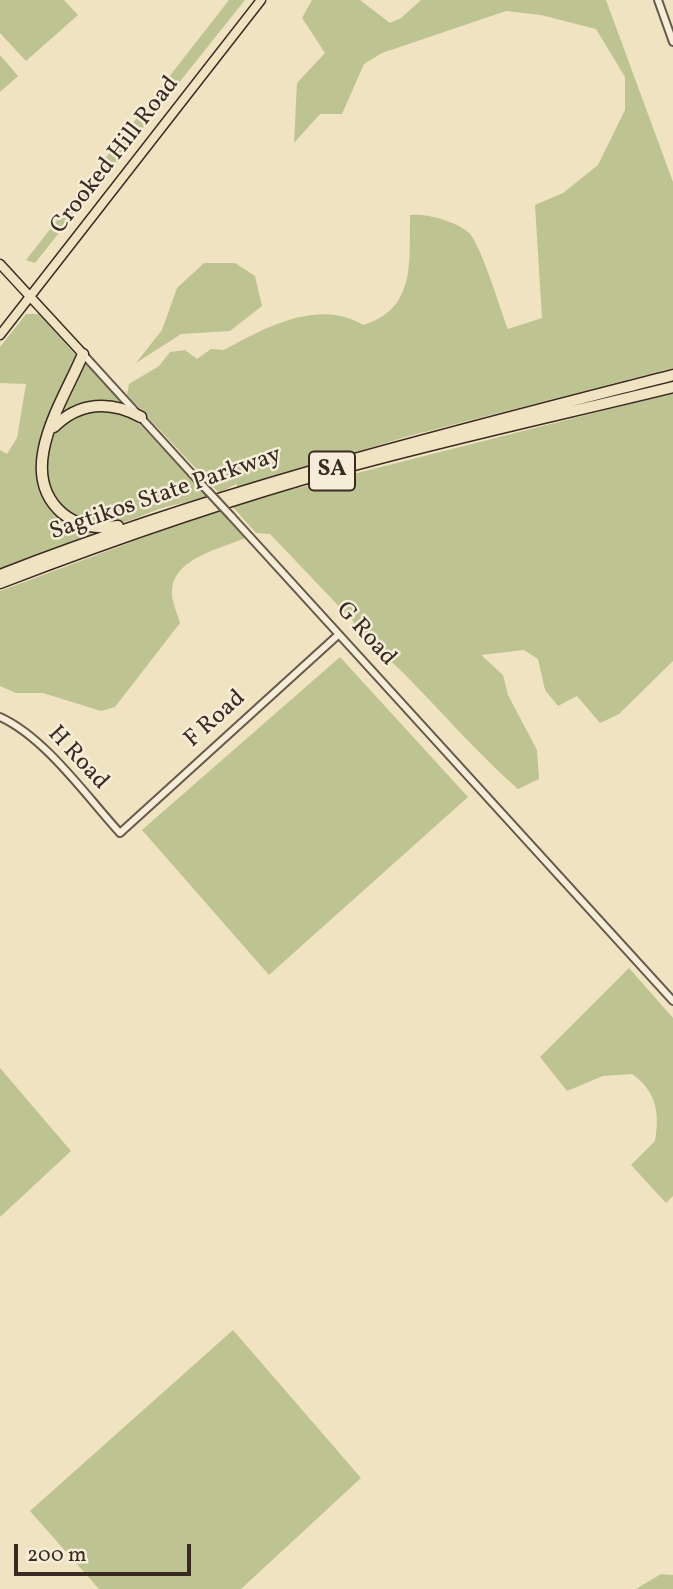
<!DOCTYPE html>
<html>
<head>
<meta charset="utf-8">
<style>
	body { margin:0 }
	#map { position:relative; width:673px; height:1589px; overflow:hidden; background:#f0e3c1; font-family:Vollkorn,serif }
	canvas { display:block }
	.scale { position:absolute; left:14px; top:1544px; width:177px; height:32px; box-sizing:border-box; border:4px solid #3a2b22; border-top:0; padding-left:9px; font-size:21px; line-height:24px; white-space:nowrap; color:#3a2b22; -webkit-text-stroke:5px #f5edd7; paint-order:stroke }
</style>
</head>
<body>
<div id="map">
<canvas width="673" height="1589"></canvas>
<div class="scale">200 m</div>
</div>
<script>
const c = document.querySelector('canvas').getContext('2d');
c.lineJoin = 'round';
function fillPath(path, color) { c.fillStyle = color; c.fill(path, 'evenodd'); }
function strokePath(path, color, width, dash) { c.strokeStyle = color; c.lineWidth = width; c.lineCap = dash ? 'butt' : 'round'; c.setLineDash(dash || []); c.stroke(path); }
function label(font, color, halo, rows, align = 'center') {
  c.font = font + ' Vollkorn,serif'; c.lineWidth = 5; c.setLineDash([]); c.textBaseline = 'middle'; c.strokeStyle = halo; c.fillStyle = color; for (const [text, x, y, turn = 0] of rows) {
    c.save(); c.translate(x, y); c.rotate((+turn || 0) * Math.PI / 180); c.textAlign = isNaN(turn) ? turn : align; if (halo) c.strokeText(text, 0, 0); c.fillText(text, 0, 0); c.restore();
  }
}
const green = new Path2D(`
	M0,0H64L78,15L26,61L0,33Z
	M229,0H245L35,263L26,260Z
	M312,0H360L390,23L401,18L421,0H606L673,182V368L409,436L238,487L236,484L219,493L127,395L129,384L159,366L170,352L185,350L197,359L211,349L224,350C264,328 319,298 363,325C417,309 409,260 410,215C426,213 455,221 468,232C480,241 501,311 508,329L542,318L535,205L563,193L598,165L625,110V77L596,29L541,15L506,11L382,53L364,64L342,114H320L294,143L297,83L325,53L302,18Z
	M0,55L18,76L0,92Z
	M204,263H235L255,276L262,306L230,331L181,334L136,363L162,330L177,288Z
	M26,314H40L78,358L39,458L49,502L101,531L0,571V450L7,454L17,438L26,384L0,383V347Z
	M85,361L125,404V405L98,401L62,414Z
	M673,393V661L619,714L600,723L577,696L558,706L545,690L538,659L524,650L481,655L503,675L508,695L537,750L539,779L518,789C461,739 415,678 356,630L353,621L270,534L256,533L231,505Z
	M93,408L130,414L208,497C194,501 181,503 166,507C144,513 118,530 93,524C53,516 36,470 54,435C61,421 78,414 93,408Z
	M220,509L245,538C220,549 174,558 172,590C171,600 177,613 180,623L115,707L101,711L43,693H16L0,686V591Z
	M340,657L468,797L269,975L142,830Z
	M629,968L673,1018V1196L666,1203L631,1165L655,1141C660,1112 656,1091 632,1074L603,1076L567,1091L540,1057Z
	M0,1068L71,1151L0,1217Z
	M233,1330L361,1478L241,1589H99L30,1511Z
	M661,1574L673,1575V1589H636Z`);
const minor = new Path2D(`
	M658,0L673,42
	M83,354L204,487
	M231,516L673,1001
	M0,717C45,737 87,797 120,833L338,635`);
const major = new Path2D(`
	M0,264L83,354
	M0,335L261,0`);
const highway = new Path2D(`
	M83,354C64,400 14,471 62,513C79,527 97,529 118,526
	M54,427C79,402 110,400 141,417
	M0,575C221,489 444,434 673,375
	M0,583C112,540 226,500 343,468C452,438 563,414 673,387`);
const minorBridge = new Path2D(`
	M204,487L231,516`);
const shields = [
	[332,471,46]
];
const shieldNames = [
	["SA",332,471]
];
const streetNames = [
	["Crooked Hill Road",116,156,-52],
	["Sagtikos State Parkway",166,495,-19],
	["G Road",365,635,48],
	["F Road",216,720,-42],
	["H Road",77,759,47]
];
fillPath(green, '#bdc391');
strokePath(minor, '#68594a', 10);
strokePath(major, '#3a2b22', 11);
strokePath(highway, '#3a2b22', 13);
strokePath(minor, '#f5edd7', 6);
strokePath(major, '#f0e3c1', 8);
strokePath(highway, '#f0e3c1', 10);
strokePath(minorBridge, '#68594a', 10, []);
strokePath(minorBridge, '#f5edd7', 6);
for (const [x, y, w] of shields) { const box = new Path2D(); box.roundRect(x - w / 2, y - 19.5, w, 39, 5); c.fillStyle = '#f5edd7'; c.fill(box); strokePath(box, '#3a2b22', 2); }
label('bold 23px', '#3a2b22', null, shieldNames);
label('24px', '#3a2b22', '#f5edd7', streetNames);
</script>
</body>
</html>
